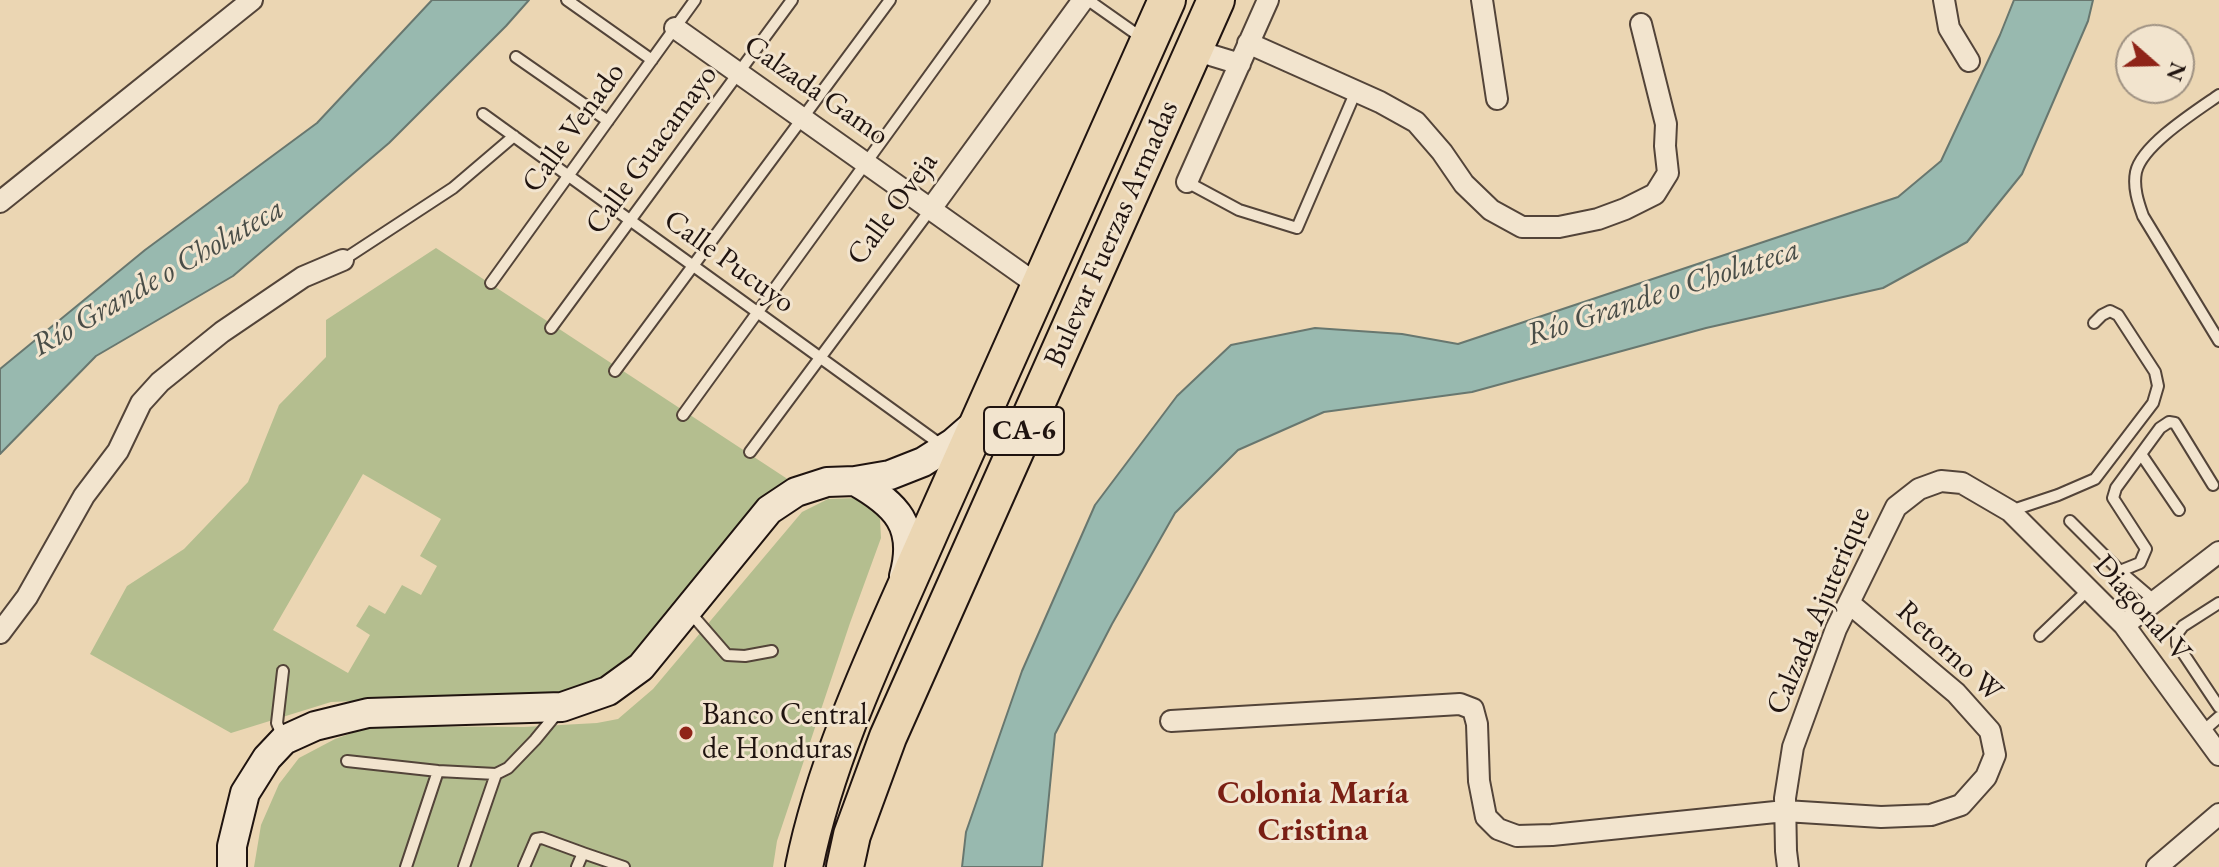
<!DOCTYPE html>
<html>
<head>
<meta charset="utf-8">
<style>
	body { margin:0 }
	#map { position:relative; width:2219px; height:867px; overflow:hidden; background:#ebd6b3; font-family:"EB Garamond",serif }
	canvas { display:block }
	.north { position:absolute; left:2115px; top:24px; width:80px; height:80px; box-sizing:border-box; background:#f2e4ce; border:2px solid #9e9182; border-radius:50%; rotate:110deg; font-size:22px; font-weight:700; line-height:32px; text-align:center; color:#201410 }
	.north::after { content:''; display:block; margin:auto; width:28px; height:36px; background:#8f2418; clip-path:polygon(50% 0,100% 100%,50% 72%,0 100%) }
</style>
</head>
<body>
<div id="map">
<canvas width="2219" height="867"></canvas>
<div class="north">N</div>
</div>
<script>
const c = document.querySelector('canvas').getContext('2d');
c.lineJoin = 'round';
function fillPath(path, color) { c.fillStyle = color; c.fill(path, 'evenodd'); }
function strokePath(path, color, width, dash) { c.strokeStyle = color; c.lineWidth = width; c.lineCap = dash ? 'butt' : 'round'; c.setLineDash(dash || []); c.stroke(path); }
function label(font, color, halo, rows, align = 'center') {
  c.font = font + ' "EB Garamond",serif'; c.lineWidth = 6; c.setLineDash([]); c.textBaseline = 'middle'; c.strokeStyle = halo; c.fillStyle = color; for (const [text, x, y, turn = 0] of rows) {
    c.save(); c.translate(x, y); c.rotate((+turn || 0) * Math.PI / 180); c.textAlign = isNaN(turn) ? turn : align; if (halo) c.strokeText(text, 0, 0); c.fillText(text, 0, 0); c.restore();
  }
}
const green = new Path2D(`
	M436,248L789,480L685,590L628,661L594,686L567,695H501L331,702L231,733L90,654L127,586L184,549L248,482L279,405L326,357V320ZM363,474L441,519L420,556L437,566L421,595L402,585L385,614L369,605L356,626L370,635L348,673L273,630Z
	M856,498L870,506L880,519L881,538L850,623L777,841L773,867H254L261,825L279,784L299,758L335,739L372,726L524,727L597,723L618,719L653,689L802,512L828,499Z`);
const water = new Path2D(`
	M432,0H529L506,26L389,143L233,276L96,356L0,454V369L145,250L317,123Z
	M2014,0H2093L2088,21L2022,174L1967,242L1883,288L1706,328L1472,392L1324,412L1238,450L1175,513L1112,624L1055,734L1042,867H962L966,832L1022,671L1095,505L1177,396L1231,345L1315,328L1402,334L1458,344L1898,197L1941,161L2000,35Z`);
const lane = new Path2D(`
	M567,0L652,60
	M1088,0L1142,38
	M516,57L608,121
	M2219,95C2196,111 2142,145 2136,172C2133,187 2138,202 2143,216L2219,341
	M483,114L944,447
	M1187,182L1239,210L1297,228L1356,91
	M343,260L453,188L514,136
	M491,283L695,0
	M551,328L792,0
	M615,371L890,0
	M683,415L984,0
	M750,452L930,210
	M2141,454L2179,510
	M2010,511L2058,495L2095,479L2153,403L2158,386L2155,372L2118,315L2110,311L2102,315L2094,323
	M2070,521L2120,571
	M2155,601L2120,571L2140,563L2146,549L2113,498L2116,488L2160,428L2169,422L2175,423L2213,485
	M2219,603L2183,626L2177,634V644L2219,707
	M688,610L727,655L745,656L772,651
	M2040,636L2088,590
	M283,671L277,723L283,738
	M2202,732L2219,717
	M347,761L438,771L496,774L508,768L535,740L558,712
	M583,853L624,867
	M406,867L438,771
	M464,867L496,774
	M524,867L536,839L542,838L583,853L577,867`);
const street = new Path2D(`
	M1482,0L1497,99
	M1944,0L1949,28L1969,61
	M675,28L1039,286
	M1248,43L1380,102L1416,122L1442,152L1464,184L1491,210L1522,227H1559L1598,219L1625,209L1655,194L1668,173L1665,146L1666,124L1641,24
	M1194,50L1240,64
	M1187,182L1268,0
	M0,202L252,0
	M930,210L1083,0
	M2124,625L2219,552
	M0,633L27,597L84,496L118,451L141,403L160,382L222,332L303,277L343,260
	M1171,721L1460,704L1473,709L1477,724L1479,781L1486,817L1498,829L1517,836L1552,835L1785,811L1881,817L1931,815L1961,805L1986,777L1995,755L1990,731L1956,693L1849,603
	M1788,867L1786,851L1785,798L1793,747L1836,629L1896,507L1919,489L1941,481L1962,483L2010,511L2124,625L2219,755
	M2157,867L2219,814`);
const secondary = new Path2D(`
	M855,481C896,504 918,526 904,576
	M232,867V846L245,793L267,758L284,740L315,726L368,713L562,707L608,691L641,667L769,510L796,492L827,482L855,481L890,475L923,462L953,443L976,423`);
const highway = new Path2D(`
	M804,867C827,752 885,635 932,527C1009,351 1089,176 1167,0
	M845,867L852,835L888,737L1216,0`);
const markers = [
	[686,733,8,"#8f2418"]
];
const shields = [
	[1024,431,80]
];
const shieldNames = [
	["CA-6",1024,431]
];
const streetNames = [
	["Calzada Gamo",816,91,35],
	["Calle Venado",574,128,-54],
	["Calle Guacamayo",652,150,-54],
	["Calle Oveja",893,209,-54],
	["Bulevar Fuerzas Armadas",1112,234,-66],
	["Calle Pucuyo",729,262,36],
	["Diagonal V",2142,609,49],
	["Calzada Ajuterique",1819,611,-67],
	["Retorno W",1949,652,43]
];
const poiNames = [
	["Banco Central",702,716],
	["de Honduras",702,750]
];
const waterNames = [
	["Río Grande o Choluteca",158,278,-30],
	["Río Grande o Choluteca",1663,293,-18]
];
const neighbourhoodNames = [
	["Colonia María",1313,794],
	["Cristina",1313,831]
];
fillPath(green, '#b4be8f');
fillPath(water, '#98b9af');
strokePath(water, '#68776f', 2);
strokePath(lane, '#534439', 14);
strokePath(street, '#534439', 24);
strokePath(secondary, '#201410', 32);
strokePath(highway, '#201410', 40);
strokePath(lane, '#f2e4ce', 10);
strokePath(street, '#f2e4ce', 20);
strokePath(secondary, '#f2e4ce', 28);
strokePath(highway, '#ebd6b3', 36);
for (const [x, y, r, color] of markers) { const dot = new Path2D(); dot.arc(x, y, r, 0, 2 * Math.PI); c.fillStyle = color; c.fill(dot); strokePath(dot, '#f2e4ce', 3); }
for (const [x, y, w] of shields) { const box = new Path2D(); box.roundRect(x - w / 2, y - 24, w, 48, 6); c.fillStyle = '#f2e4ce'; c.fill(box); strokePath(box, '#201410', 2); }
label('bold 28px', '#201410', null, shieldNames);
label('30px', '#201410', '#f2e4ce', streetNames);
label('30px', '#201410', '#f2e4ce', poiNames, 'left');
label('italic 32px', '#4a4e48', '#f2e4ce', waterNames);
label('bold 32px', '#7a1f14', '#f2e4ce', neighbourhoodNames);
</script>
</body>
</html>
